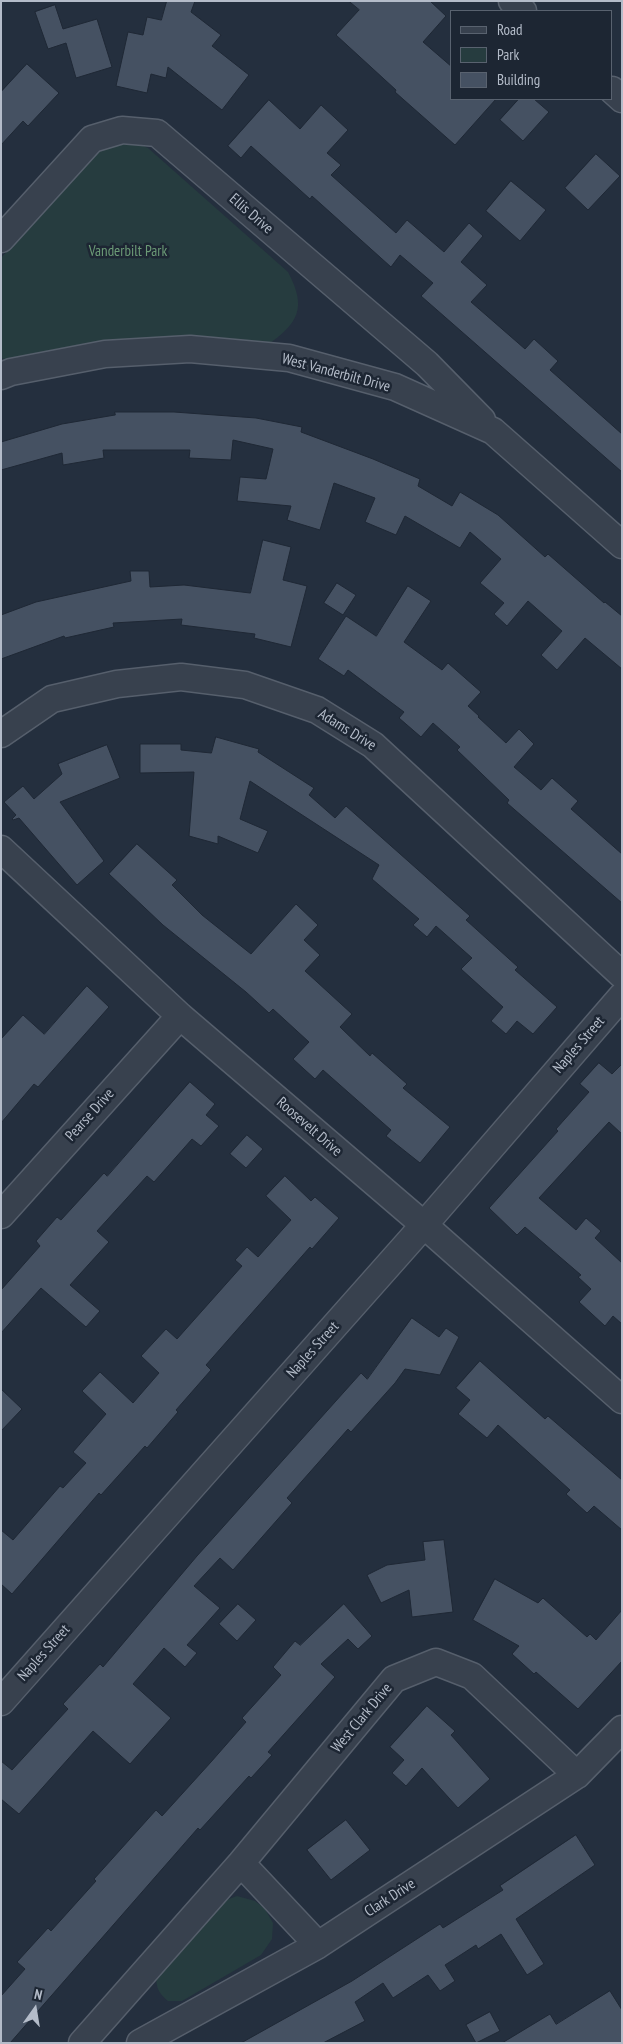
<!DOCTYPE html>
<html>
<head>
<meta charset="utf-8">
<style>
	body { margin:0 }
	#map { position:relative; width:623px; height:2044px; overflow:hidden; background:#242f3e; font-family:"PT Sans Narrow",sans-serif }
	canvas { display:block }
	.frame { position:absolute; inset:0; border:2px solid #b4bcc9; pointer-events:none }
	.legend { position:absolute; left:450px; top:10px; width:162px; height:90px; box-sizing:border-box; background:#1d2633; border:1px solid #59626f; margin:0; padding:6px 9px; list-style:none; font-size:15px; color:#b4bcc9 }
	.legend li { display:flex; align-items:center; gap:10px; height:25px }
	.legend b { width:25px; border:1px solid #59626f }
	.north { position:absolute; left:10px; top:1984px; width:50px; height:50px; -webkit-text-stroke:4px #1d2633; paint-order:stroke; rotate:13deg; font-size:14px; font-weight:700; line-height:20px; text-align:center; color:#b4bcc9 }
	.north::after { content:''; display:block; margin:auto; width:18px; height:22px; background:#b4bcc9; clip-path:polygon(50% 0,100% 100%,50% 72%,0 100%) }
</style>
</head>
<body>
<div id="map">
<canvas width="623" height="2044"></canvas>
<div class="frame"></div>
<ul class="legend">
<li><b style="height:6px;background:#38414e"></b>Road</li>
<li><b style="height:14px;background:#263c3f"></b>Park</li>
<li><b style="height:14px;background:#455162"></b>Building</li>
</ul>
<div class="north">N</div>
</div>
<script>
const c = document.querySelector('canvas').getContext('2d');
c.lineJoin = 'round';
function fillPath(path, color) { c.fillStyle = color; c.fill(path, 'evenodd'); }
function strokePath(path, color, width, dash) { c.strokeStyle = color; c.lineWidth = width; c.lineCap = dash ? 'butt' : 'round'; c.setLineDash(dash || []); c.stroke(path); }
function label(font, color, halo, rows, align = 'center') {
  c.font = font + ' "PT Sans Narrow",sans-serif'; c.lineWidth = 5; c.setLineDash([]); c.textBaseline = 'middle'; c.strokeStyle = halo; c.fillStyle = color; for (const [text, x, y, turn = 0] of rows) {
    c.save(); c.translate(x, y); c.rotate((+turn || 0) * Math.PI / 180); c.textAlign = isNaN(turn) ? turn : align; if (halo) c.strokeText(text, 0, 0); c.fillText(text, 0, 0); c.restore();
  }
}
const green = new Path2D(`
	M117,141L134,142L148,148L288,272C307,308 299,323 266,346L147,340L84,344L31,354L12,361L1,358V258L99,150Z
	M237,1896L255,1901L265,1909L273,1923L272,1939L261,1955L182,2001H168C157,1992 155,1985 157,1971L221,1902Z`);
const building = new Path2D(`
	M167,1H195L191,12L221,35L212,46L249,75L222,110L168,67L166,78L151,74L147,93L116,86L128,32L143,35L147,17L161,20Z
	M349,1H430L446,16L423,42L452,67V99H496L455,145L395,92L396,90L336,35L359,10Z
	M55,5L63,29L97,19L112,67L76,78L66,43L48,49L35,12Z
	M27,64L59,93L28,126L23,121L1,145V92Z
	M519,99H534L549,112L523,141L500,120Z
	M269,100L300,129L321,105L348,130L327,153L341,165L331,175L396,233L407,220L444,252L469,223L483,236L461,262L487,285L471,302L525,349L534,339L558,361L550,370L622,434V472L421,296L433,283L400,255L391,267L312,196L310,199L251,146L241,158L228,146Z
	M596,154L620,176L588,210L565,188Z
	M511,181L546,210L520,241L486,211Z
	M115,412H174L256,418L302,427L301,432L373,459L420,479L418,486L452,506L460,492L498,515L545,557L548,554L604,603L605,602L622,616V669L585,638L557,670L541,655L562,631L528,601L507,626L494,614L504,603L480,583L501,559L470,532L460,548L405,516L396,535L365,522L375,498L334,483L320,530L287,520L291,506L237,501L240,477L266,479L273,449L233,440L231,460L189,458L190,450H103L104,458L63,465L62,453L1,470V442L62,424L115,415Z
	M263,540L291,547L283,580L307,586L291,647L254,638L255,634L181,625L182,619L113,623L114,627L65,638L64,636L1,659V615L36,602L131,581L130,571H149L150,587L184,585L250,593Z
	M337,583L356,595L343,615L324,603Z
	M408,586L431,601L404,642L442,670L448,663L481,692L468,706L479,716L478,717L506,743L519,729L534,744L514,767L541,790L552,778L578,801L571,809L622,854V903L507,803L509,800L457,750L460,747L433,723L421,737L399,718L404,712L348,670L344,676L318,659L346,616L376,636Z
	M216,737L259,749L258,752L314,788L309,795L335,818L346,806L470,916L466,920L518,967L515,970L557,1007L533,1034L517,1021L506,1034L491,1021L503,1007L461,969L472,958L436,926L427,937L413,925L419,919L372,879L379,865L250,781L240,819L268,831L258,853L218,836V844L189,836L194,772L140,773V744H181V750L211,753Z
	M107,745L120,778L60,802L104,861L77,885L19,818L13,820L12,819L16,815L4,802L23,786L34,799L62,774L58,764Z
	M137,844L177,880L172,885L202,915L251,954L296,904L318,925L304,940L320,955L305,971L352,1014L340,1027L370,1056L372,1053L407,1084L403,1088L450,1127L420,1163L386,1136L391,1130L323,1070L315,1079L293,1059L309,1042L273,1009L269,1013L246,992L163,925L109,874Z
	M87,986L109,1007L38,1087L34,1084L1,1123V1039L23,1015L44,1034Z
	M599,1063L612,1074L622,1064V1134L609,1122L539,1198L576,1230L586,1218L601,1231L595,1238L622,1263V1324L613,1316L605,1326L579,1302L591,1289L578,1277L581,1275L525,1227L517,1235L489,1208L558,1131L556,1129L589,1092L580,1084Z
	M190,1082L215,1104L206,1115L219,1126L201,1146L192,1139L154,1182L147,1176L97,1231L109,1242L70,1285L100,1311L86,1327L41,1288L1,1333V1290L40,1246L36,1241L57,1217L61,1220L104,1173L107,1176Z
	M247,1135L263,1149L246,1168L230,1154Z
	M285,1176L311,1201L315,1197L339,1218L312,1249L310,1247L206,1365L211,1370L176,1410L178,1412L147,1448L145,1446L101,1495L99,1493L12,1594L1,1584V1530L13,1540L60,1486L63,1488L86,1463L73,1452L106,1414L82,1391L100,1372L133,1403L159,1373L141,1356L166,1329L177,1339L242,1266L235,1260L247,1247L258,1257L291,1220L266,1196Z
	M412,1318L439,1337L446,1328L459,1337L440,1375L405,1369L395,1383L351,1432L348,1429L287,1498L292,1503L233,1570L220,1558L194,1586L220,1608L187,1645L197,1653L185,1667L164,1648L133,1684L171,1718L130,1764L93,1731L19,1814L1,1799V1761L12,1770L68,1709L63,1704L100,1664L103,1667L197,1556L361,1373L367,1379Z
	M480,1361L545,1419L548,1416L622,1480V1530L594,1506L587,1513L566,1494L570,1490L498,1425L487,1438L458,1414L470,1400L456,1388Z
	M1,1389L22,1409L1,1431Z
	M444,1540L453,1612L412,1617L409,1590L381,1603L367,1575L387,1565L425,1560L423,1542Z
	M495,1579L538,1603L543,1598L587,1637L590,1634L596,1640L622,1610V1661L578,1709L536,1672L534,1674L512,1654L519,1646L473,1620Z
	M238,1604L256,1620L237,1641L219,1624Z
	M344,1604L372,1636L358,1649L348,1639L321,1664L335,1677L268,1752L272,1755L251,1778L249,1776L200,1830L198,1828L10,2043H1V1996L25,1969L17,1962L48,1928L51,1931L96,1881L94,1879L156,1810L162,1816L211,1762L246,1722L242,1718L281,1675L273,1667L295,1641L300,1645Z
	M427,1706L455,1731L451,1735L490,1779L458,1808L422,1768L406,1786L392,1773L404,1760L390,1747Z
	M346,1820L370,1850L331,1880L307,1850Z
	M576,1835L595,1865L516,1919L544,1964L527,1975L501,1934L478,1949L476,1945L445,1965L455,1981L440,1991L428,1975L393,1998L383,1983L355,2002L365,2021L323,2043H241L352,1981L440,1924L443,1928L503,1890L500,1886Z
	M610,1991L622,2010V2043H502L550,2014L556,2024Z
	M490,2012L500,2031L476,2043L466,2025Z`);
const street = new Path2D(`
	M512,1L523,11
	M612,90L622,99
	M1,239L92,139L122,130L157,133L427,364L482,420
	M1,376L11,372L105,354L190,349L289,358L395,387L493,431L622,545
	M1,734L52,699L117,684L181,677L245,685L317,710L373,745L622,975
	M1,849L180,1016L424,1225L622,1400
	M1,1215L180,1016
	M1,1702L424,1225L622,996
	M241,1863L318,1945
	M82,2043L241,1863L394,1679L436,1662L472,1676L577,1775
	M140,2043L318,1945L577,1775L622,1729`);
const streetNames = [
	["Ellis Drive",251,214,41],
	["West Vanderbilt Drive",336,373,15],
	["Adams Drive",347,730,32],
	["Naples Street",579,1045,-49],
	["Pearse Drive",90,1115,-48],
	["Roosevelt Drive",309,1127,41],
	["Naples Street",313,1350,-48],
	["Naples Street",44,1653,-48],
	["West Clark Drive",362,1718,-50],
	["Clark Drive",390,1898,-33]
];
const parkNames = [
	["Vanderbilt Park",128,252]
];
fillPath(green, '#263c3f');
fillPath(building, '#455162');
strokePath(building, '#1f2835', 1);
strokePath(street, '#565f6c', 29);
strokePath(street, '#38414e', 26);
label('15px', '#b4bcc9', '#1d2633', streetNames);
label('15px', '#6b9a76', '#1d2633', parkNames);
</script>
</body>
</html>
